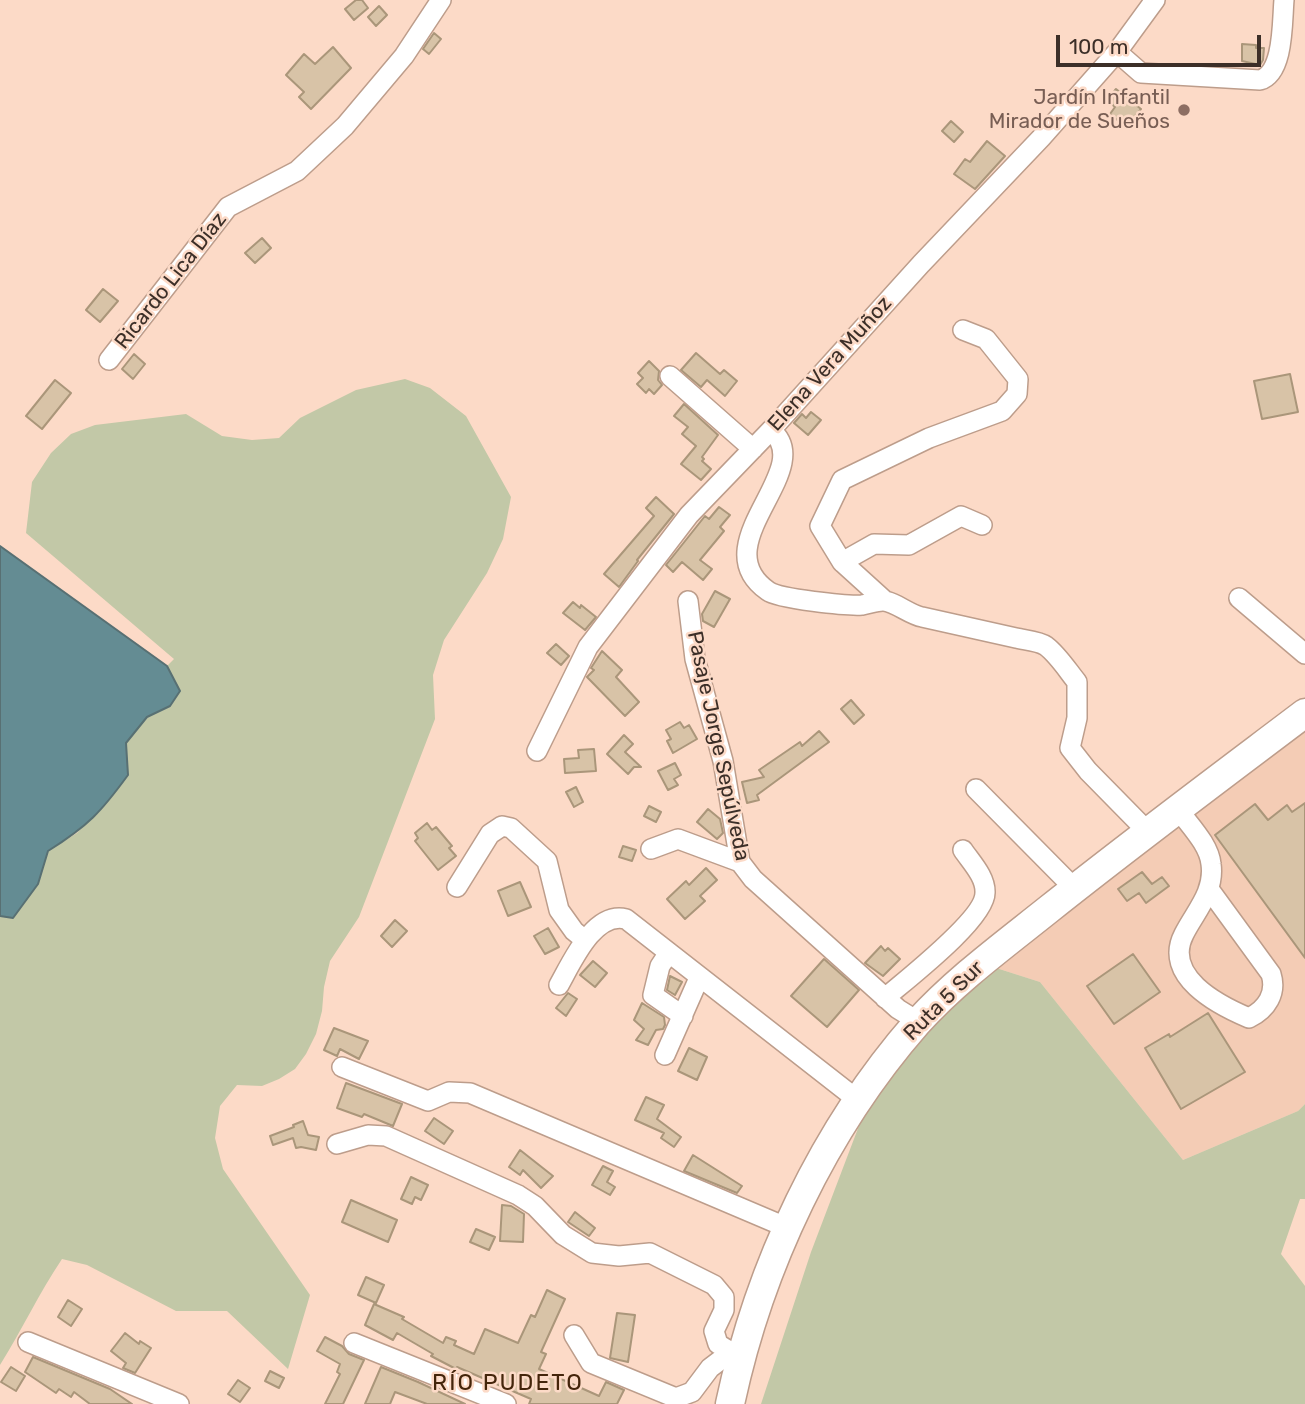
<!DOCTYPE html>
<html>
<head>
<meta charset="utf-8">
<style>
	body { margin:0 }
	#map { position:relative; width:1305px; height:1404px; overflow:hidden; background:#fcdac7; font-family:Rubik,sans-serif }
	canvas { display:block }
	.scale { position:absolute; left:1056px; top:35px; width:205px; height:32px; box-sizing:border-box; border:4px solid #3c2f28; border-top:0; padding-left:9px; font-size:21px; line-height:24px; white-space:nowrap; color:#3c2f28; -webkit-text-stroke:5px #fcdac7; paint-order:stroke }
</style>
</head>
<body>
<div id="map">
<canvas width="1305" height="1404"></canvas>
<div class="scale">100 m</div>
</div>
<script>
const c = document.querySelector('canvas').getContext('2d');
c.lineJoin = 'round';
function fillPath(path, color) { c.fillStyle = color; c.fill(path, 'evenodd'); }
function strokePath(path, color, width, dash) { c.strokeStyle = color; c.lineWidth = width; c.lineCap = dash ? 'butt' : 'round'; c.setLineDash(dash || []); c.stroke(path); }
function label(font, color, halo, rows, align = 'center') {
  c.font = font + ' Rubik,sans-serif'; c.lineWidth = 5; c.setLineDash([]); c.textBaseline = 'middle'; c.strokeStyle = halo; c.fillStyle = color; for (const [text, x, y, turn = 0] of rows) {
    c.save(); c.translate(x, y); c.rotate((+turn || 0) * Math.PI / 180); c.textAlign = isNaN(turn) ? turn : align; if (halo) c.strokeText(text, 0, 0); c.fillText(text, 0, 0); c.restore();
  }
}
const built = new Path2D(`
	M1305,726V1104L1298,1111L1183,1160L1040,982L993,967Z`);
const green = new Path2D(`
	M405,379L430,388L466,416L511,497L503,539L487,573L444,640L433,675L435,719L359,917L330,961L324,987L322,1011L316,1034L306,1054L295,1069L279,1079L262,1086L237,1085L220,1106L215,1138L223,1169L310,1295L288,1369L227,1311H176L87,1265L62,1259C39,1293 22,1330 0,1365V916L13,918L38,884L48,851L77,833L128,775L126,743L147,717L170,706L180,691L167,666L174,659L26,533L32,482L51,453L71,434L95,425L186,414L222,436L252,440L279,438L300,418L356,390Z
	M993,967L1040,982L1183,1160L1298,1111L1305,1104V1199H1300L1281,1254L1305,1286V1404H761L811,1252L865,1110L907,1048Z`);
const water = new Path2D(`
	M0,546L167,666L180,691L170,706L147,717L126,743L128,775C101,812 88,826 48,851L38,884L13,918L0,916Z`);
const building = new Path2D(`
	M356,0H362L368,8L354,20L345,9Z
	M379,6L387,15L376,26L368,17Z
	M434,33L441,39L429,54L423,49Z
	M1242,44L1256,45V48H1264L1263,60L1260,65L1242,61Z
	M333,47L351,68L311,109L299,97L304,92L286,75L304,54L315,64Z
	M1116,89L1141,109L1126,127L1110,114L1115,107L1107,100Z
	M951,121L963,132L954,142L942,131Z
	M987,141L1005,156L975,189L954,174L965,159L970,162Z
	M262,238L271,248L255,263L245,253Z
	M103,289L118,301L100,322L86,310Z
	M696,353L720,374L724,370L737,381L725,396L707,380L701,387L681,370Z
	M134,354L145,364L133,379L122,369Z
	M649,361L659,371L658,380L662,385L654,394L649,389L646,393L637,384L643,378L638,373Z
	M1290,374L1298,412L1262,419L1254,381Z
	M55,380L71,393L42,429L26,416Z
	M684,404L718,435L702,457L704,459L702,461L711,469L701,480L681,464L696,446L682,434L688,427L674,416Z
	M811,412L821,420L808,435L794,423L802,414L806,418Z
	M656,497L674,514L637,560L638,561L619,587L604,574L654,516L646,508Z
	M719,507L730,515L720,527L724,531L700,560L712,569L703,580L682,562L673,572L666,565L705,516L709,519Z
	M715,591L730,599L714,627L703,621L702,614Z
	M573,602L580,608L581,605L596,617L585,630L563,613Z
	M556,644L569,656L561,665L547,653Z
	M602,651L622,670L616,677L639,702L625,716L587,677L594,670L591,668Z
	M851,700L864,715L854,724L841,709Z
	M680,722L684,728L689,725L697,739L673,753L667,741L671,739L666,730Z
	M819,731L829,742L757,795L759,800L747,803L742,782L764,777L759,770L800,742L802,746Z
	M624,735L633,744L625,752L641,767H634L628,774L607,754Z
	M594,749L596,771L565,773L564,759L579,758L578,750Z
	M675,763L681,775L674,779L678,785L668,790L658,771Z
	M576,787L583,802L574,807L566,792Z
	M1305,803V958L1215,835L1255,804L1268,820L1287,805L1292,812Z
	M649,806L661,812L656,822L644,816Z
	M708,809L720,819L723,833L717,839L697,822Z
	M427,823L432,830L436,827L452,846L449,848L456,856L438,870L415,841L418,838L415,833Z
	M623,846L636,850L632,861L619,857Z
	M706,868L717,880L700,896L705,901L685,919L667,899L686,881L689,885Z
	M1142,872L1152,884L1162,877L1169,886L1146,903L1139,893L1127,901L1118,889Z
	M520,882L531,907L508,916L498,891Z
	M395,920L407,931L392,947L381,936Z
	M548,928L559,947L545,954L534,936Z
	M881,946L885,951L888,948L900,959L883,976L865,963Z
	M1133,954L1160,992L1114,1024L1087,986Z
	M824,959L859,990L827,1027L791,996Z
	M593,961L607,973L595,987L580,975Z
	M670,976L682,982L675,995L667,990Z
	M568,993L577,999L566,1016L556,1008Z
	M642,1003L664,1017L665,1025L663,1029L656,1030L648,1045L636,1040L644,1029L634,1020Z
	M1208,1013L1245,1072L1181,1109L1145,1048L1169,1034L1170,1037Z
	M334,1028L368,1041L359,1059L340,1049L337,1056L324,1050Z
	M689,1048L707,1057L697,1080L678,1071Z
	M346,1083L402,1104L393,1126L364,1114L362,1117L337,1108Z
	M646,1097L664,1105L657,1119L681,1137L674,1147L661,1138L664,1133L635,1120Z
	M434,1118L453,1131L444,1144L425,1131Z
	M303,1121L308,1135L319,1137L316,1150L301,1147L296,1148L293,1138L273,1145L270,1136L294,1127L293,1125Z
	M520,1150L553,1176L541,1188L523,1170L520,1175L509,1167Z
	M693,1155L742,1186L737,1193L684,1171Z
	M603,1166L613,1171L607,1182L615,1187L610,1195L592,1185Z
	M411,1177L428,1185L421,1200L415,1197L412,1204L401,1199Z
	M351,1200L397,1220L388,1242L342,1222Z
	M502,1205L511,1206L524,1214L523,1242L500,1241Z
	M575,1212L595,1228L589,1236L568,1222Z
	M476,1229L495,1237L489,1250L470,1242Z
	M366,1277L384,1285L376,1303L358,1295Z
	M547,1290L565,1299L541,1352L546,1354L539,1369L599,1396L606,1382L624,1390L617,1404H529L531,1399L457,1367L456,1369L431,1356L433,1354L397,1333L393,1340L365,1325L374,1304L404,1317L402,1319L443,1343L446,1337L456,1341L454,1345L474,1354L485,1329L518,1343L531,1315L535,1317Z
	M68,1300L82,1309L71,1326L58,1317Z
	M617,1313L635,1315L628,1362L610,1358Z
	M125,1333L139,1344L140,1341L151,1348L135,1373L123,1368L126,1363L111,1351Z
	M325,1337L342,1346L349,1354L364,1360L343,1404H325L340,1374L337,1372L340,1364L317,1351Z
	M33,1357L110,1389L132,1404H90L74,1392L71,1397L59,1389L56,1393L25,1372Z
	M11,1367L25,1376L16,1391L1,1382Z
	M381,1367L418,1382L465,1404H427L395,1392L390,1404H365Z
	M270,1371L284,1378L279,1388L265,1381Z
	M238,1380L250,1388L240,1402L228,1394Z`);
const minor = new Path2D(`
	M1117,52L1141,73L1260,80C1284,73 1282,22 1284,0
	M109,360L228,207L297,171L345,126L404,56L441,0
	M670,376L753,449
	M771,430C819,470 701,544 768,591C779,599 847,606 862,605C869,604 876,601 883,601C894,601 910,615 922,617C953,624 984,631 1016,638C1024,640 1039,641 1046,646C1058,655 1068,671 1077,682V718L1070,748L1088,771L1147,831
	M842,562L874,544L909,545L961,516L982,525
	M1239,598L1305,654
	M688,601L695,659L723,761L740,862L753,879L898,1009L919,1022
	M885,601L842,562L820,526L842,480L929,438L1002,411L1017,394L1018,379L986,339L963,330
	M537,751L588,647L689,515L771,430L921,264L1041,138L1117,52L1155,0
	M976,789L1074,888
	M1178,809C1189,825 1209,844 1211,864C1215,892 1195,912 1184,934C1162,976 1218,1005 1249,1018C1267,1009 1277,993 1271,974L1209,889
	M651,849L678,839L740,862
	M457,887L490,834L502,826L511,828L547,861L559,910L574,931L585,940
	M668,954L660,966L653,995L683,1016
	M559,985C572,962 594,911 626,919L859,1101
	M885,998C907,979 985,919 985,893C986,877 971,862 963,850
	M665,1055L699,978
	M342,1067L428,1101L449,1092L470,1093L788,1228
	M337,1144L368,1135L386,1136L518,1195L535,1206L563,1235L592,1253L619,1256L650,1253L714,1285L724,1297V1310L714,1331L718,1344L741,1358
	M574,1335L591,1363L676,1398L692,1392L710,1368L731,1352
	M28,1342L179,1404
	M354,1343L506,1404`);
const highway = new Path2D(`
	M730,1404C759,1267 824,1129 917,1023C956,980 1004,945 1049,909C1133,842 1219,778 1305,713`);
const markers = [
	[1184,110,7,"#8d6e63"]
];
const educationNames = [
	["Jardín Infantil",1170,98],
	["Mirador de Sueños",1170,122]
];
const streetNames = [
	["Ricardo Lica Díaz",171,281,-52],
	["Elena Vera Muñoz",830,364,-48],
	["Pasaje Jorge Sepúlveda",718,746,78],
	["Ruta 5 Sur",944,1001,-45]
];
const neighbourhoodNames = [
	["RÍO PUDETO",508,1383]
];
fillPath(built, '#f4ccb5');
fillPath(green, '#c2c8a7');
fillPath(water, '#648c93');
strokePath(water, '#587073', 2);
fillPath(building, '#d8c3a7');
strokePath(building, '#aa967a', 2);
strokePath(minor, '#bd9d8b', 22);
strokePath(highway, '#bd9d8b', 31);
strokePath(minor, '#fff', 19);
strokePath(highway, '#fff', 28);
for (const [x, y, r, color] of markers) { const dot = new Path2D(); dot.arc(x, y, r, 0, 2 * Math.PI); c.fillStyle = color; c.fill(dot); strokePath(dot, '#fcdac7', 2.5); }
label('21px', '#785e54', '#fcdac7', educationNames, 'right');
label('21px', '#3c2f28', '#fcdac7', streetNames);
c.letterSpacing = '2px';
label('23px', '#44250b', '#fcdac7', neighbourhoodNames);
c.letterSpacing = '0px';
</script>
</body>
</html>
